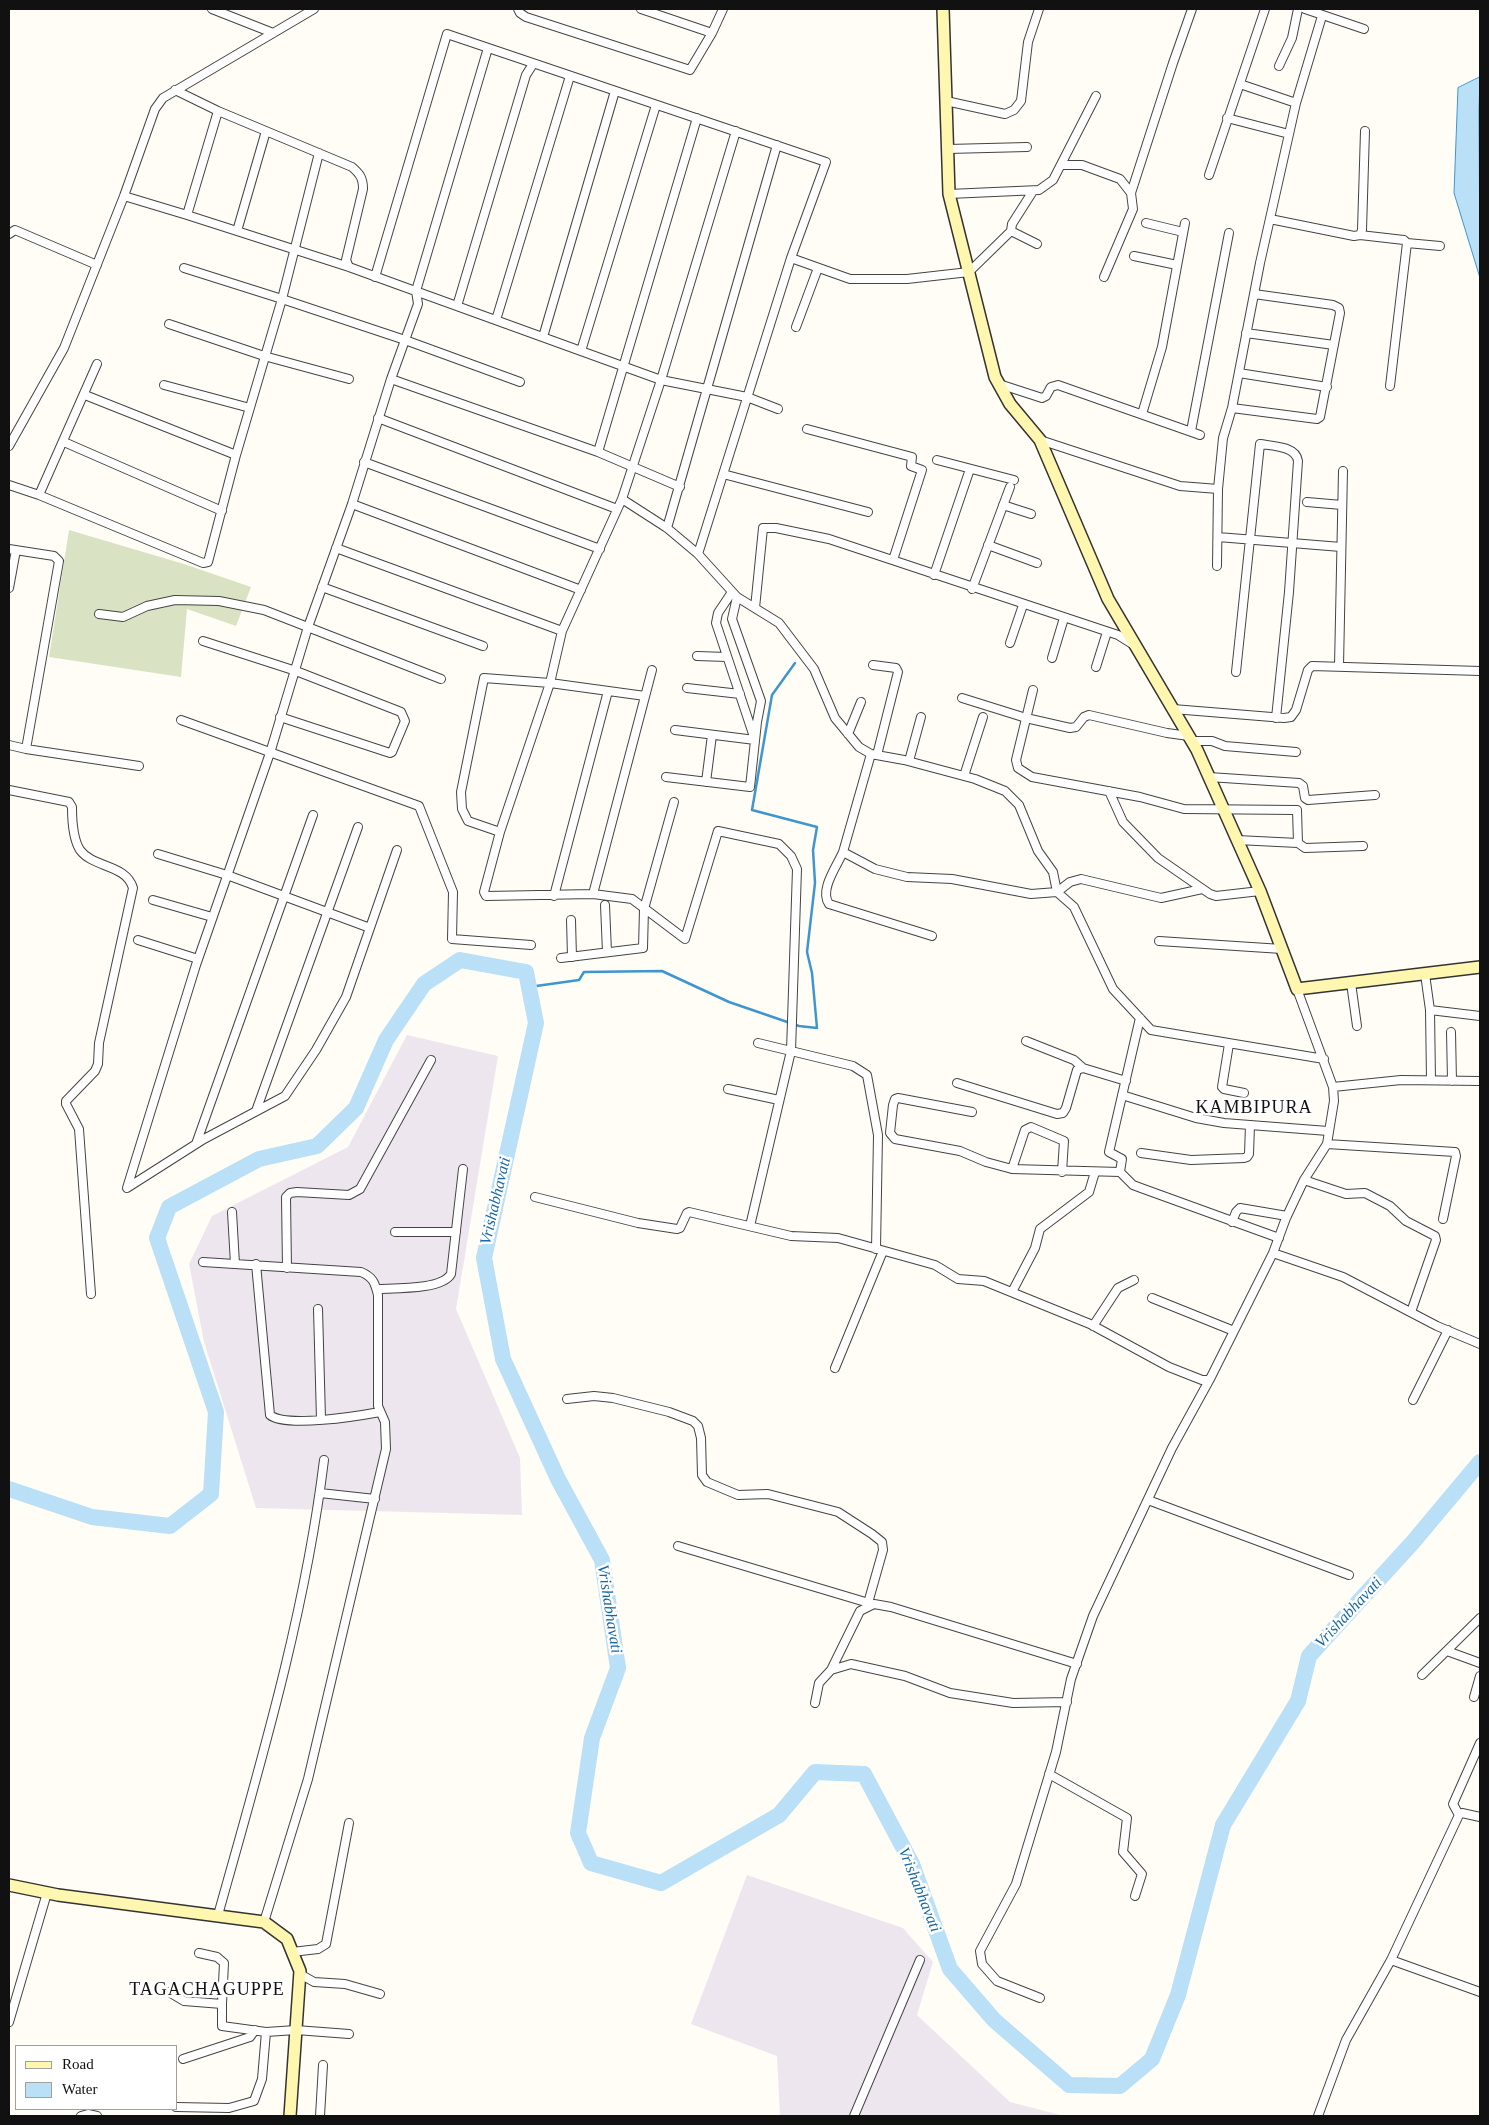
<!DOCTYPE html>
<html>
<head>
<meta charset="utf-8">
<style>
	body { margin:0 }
	#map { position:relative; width:1489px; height:2125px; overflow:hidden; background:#fffdf5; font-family:Georgia,serif }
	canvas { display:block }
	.frame { position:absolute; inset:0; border:10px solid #111; pointer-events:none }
	.legend { position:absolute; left:15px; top:2045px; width:162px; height:65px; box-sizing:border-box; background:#fff; border:1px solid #a0a0a0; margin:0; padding:6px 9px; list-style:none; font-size:15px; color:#111 }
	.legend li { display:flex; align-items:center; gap:10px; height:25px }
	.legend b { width:25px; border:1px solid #a0a0a0 }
</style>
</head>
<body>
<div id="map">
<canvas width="1489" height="2125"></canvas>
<div class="frame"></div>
<ul class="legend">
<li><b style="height:6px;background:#fff6b0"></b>Road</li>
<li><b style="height:14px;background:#b9e0f7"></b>Water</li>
</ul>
</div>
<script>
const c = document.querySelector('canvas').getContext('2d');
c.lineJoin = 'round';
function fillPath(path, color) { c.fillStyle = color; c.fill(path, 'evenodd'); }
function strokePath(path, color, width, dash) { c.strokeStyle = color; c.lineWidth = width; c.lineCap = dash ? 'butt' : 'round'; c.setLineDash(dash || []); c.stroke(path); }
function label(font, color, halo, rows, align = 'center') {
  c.font = font + ' Georgia,serif'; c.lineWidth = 5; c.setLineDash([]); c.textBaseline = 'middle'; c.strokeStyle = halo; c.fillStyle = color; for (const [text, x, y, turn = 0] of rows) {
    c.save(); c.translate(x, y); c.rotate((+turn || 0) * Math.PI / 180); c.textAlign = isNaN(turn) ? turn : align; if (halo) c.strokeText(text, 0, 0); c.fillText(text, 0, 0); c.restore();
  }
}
const industrial = new Path2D(`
	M407,1035L498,1056L456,1309L520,1458L522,1515L256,1508L204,1342L189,1264L212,1216L348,1147Z
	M747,1875L903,1928L933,1962L917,2015L1010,2102L1064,2116H780L777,2056L691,2024Z`);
const cemetery = new Path2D(`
	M69,530L184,564L251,587L236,626L187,609L181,677L49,657Z`);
const water = new Path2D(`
	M1480,77L1479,111L1480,278L1454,193L1458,88Z`);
const stream = new Path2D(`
	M529,987L579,980L584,972L662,971L729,1002L799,1026L817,1028L812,973L807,952L815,883L813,850L817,827L752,810L772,695L795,663`);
const river = new Path2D(`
	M9,1489L92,1517L170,1526L211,1494L216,1412L157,1238L169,1207L259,1159L317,1146L356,1108L386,1040L424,984L460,960L526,972L536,1023L484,1258L503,1359L558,1479L602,1560L618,1668L592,1738L578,1833L591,1863L661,1883L779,1815L815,1772L864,1774L912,1864L950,1969L994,2020L1069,2085L1120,2086L1152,2059L1178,1995L1223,1825L1298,1701L1309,1656L1413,1542L1480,1462`);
const street = new Path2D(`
	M212,9L273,33
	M518,9L520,13L526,17L690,70L712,33L641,9
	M1305,9L1364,29
	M712,33L723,9
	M1279,66L1292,38L1298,9
	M1240,84L1296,103
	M175,90L218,111L352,167C360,174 363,178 363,189L346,260L349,267
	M946,101L1005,114L1014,110L1021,101L1028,42L1039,9
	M1227,118L1289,134
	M948,149L1027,147
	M319,153L282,299L405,340L520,382
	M1061,165H1082L1120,179L1131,193
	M1209,175L1265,9
	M1033,191L1012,224L1011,231L1037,244
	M949,194L1039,190L1053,180L1096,96
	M124,196L187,215L349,267L661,380L747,397L778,409
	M187,215L218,111
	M1270,219L1354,236L1360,235L1362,230L1365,131
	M1146,223L1183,232
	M237,231L266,131
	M9,234L15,230L97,265
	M1360,235L1404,240L1407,243L1390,386
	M1407,243L1440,246
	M1134,256L1177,265
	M791,258L850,279H907L969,272L1011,231
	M375,277L447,34L826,162L791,258L698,554
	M1104,277L1133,209L1131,193L1173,63L1192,9
	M457,306L526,75L533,64
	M496,320L570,76
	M169,324L264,356L349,379
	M796,327L818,268
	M1246,333L1334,345
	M543,337L615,91
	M581,351L656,105
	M1239,373L1327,387
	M391,379L598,452L680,487
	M999,384L1042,398L1046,396L1051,387L1058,385L1200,435
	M164,385L250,408
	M85,395L236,455
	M1232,408L1317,419L1320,417L1340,313L1339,308L1333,305L1254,294
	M1142,414L1162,347L1185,223
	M378,418L617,509
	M807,429L912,457L911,466L922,470L893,560
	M1191,431L1229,233
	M1040,440L1180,486L1218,489L1223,438L1232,408L1260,263L1296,103L1322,16
	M64,442L222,511
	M9,446L64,348L124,196L155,109L163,98L314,9
	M598,452L697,118
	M937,460L1014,480
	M364,462L600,549
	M723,474L868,512
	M9,485L39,495L203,563L208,562L236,455L282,299L184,268
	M39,495L97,364
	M622,499L667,528L698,554L737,597L779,623L814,669L835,718L859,747L871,754L904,760L975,779L1005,791L1019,805L1038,851L1053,872L1057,892L1074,907L1113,989L1151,1030L1324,1059
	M1307,502L1342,505
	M352,504L581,590
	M1003,505L1031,514
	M667,528L777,145
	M1218,537L1341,547
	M988,545L1037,563
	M336,548L562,631
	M9,549L54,556L59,561L26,749L9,745
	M1217,566L1218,489
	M934,575L970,469
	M322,587L483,646
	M9,588L16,550
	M972,589L1010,487
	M755,608L763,528H776L829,539L1118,635L1134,645
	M99,614L123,617L147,606L175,600L219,601L264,610L441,679
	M203,641L296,671L401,712L405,721L392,752L390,753L280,717
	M1010,643L1023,605
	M697,656L727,657
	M1052,658L1064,618
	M873,665L896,668L898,672L877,755
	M1339,666L1343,471
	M1096,667L1107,632
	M652,670L593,894L486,896L484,892L500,832L550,683L562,631L622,499L661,380L736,131
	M1236,672L1260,444C1272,446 1296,446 1298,461L1289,592L1276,718
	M687,688L740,694
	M1033,690L1016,760L1018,768L1032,777L1140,797L1184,809L1297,810L1298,843L1237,840
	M962,698L1026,718L1070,728L1076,727L1084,717L1089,715L1167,733L1189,736
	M1173,709L1284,718L1291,717L1296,710L1308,670L1312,666L1480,671
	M181,720L419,806L453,892L452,939L531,945
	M675,730L755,740L716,623L718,613L732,592
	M848,734L861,702
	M1192,741H1212L1225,746L1296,752
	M26,749L139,766
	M871,754L843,852L875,869L907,877L952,879L1031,894L1057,892L1070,882L1081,879L1161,898L1202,889
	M909,761L921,717
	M964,776L983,717
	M666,777L750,787L757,722L761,701L732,619L737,597
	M1209,777L1299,783L1303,786L1305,798L1308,800L1375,795
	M706,782L712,735
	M9,790L69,802L72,807C72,819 73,839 80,850C93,868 126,864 133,888L99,1043L98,1064L95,1071L66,1101V1104L79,1129L91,1294
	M1109,791L1123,822L1158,858L1210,894L1216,896L1260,891
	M500,832L468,821L462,809L461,792L484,678L550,683L645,696
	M1298,843L1305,848L1363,846
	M397,850L346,997L316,1050L285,1096L204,1139L127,1188L196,965L270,753L308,627L352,504L391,379L418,304L416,291L488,48
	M843,852C837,866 819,890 829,904L932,936
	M158,854L227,875L370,928
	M593,894L632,899L685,939L718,831L779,844L791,856L797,869L791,1051L750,1226
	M554,896L608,691
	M153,900L212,917
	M605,905L607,952
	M571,920L572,957
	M138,940L198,959
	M1159,941L1282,949
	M561,958L643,948L644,909L674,802
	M1425,974L1430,1010L1431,1080
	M1351,983L1357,1026
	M1430,1010L1480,1016
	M1451,1032L1452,1081
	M1026,1041L1074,1060L1083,1068
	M758,1043L853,1066L867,1075L878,1135L876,1249
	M1229,1044L1222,1087L1224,1089L1244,1093
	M957,1083L1057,1114L1063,1113L1066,1108L1077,1070L1083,1068L1126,1081
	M1333,1087L1401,1080L1480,1081
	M728,1089L779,1100
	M1122,1095L1196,1118L1224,1123L1328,1131
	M256,1111L358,827
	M972,1112L898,1098L895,1099L893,1105L890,1133L895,1139L960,1151L986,1162L1012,1169L1120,1172L1122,1159L1109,1152L1140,1018
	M196,1144L313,815
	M1327,1144L1455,1152L1456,1156L1443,1219
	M1141,1153L1191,1160L1244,1158L1247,1157L1249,1154L1250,1125
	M1012,1169L1025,1130L1031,1127L1064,1141L1062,1172
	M1120,1172L1133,1185L1141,1188L1279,1238
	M1304,1180L1346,1194L1365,1193L1390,1206L1406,1221L1435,1236L1436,1240L1411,1312
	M535,1197L638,1223L677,1229L680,1228L687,1213L689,1212L791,1236L838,1238L935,1265L958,1279L984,1281L1090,1324L1169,1367L1202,1380H1208
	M232,1212L235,1264
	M1232,1222L1236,1212L1240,1208L1287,1216
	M395,1232H456
	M1273,1253L1343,1277L1437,1326L1480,1344
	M203,1262L361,1272C373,1277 375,1283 378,1295V1406L385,1422L386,1449L308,1779L264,1922
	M256,1264L270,1415C286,1428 358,1416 380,1412
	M287,1268L286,1197L290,1193L297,1192L349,1195L360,1189L431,1060
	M377,1289C395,1288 442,1290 451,1274L463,1169
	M1012,1292L1035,1248L1040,1229L1089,1192L1095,1172
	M1152,1298L1234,1331
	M318,1309L321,1419
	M1093,1326L1118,1288L1134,1280
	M835,1368L883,1251
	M567,1399L594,1396L613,1398L669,1412L693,1421L698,1426L701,1438L702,1475L707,1482L738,1495L768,1494L838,1512L872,1534L882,1542L883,1550L868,1603
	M1413,1400L1448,1330
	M320,1493L375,1499
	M1148,1500L1349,1575
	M678,1546L872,1604
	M1447,1651L1480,1663
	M831,1670L860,1611L874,1604L891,1607L1077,1664
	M1422,1675L1480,1618
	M1474,1697L1480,1676
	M815,1703L819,1683L831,1670L851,1664L905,1676L950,1693L1013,1703L1067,1702
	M1049,1774L1127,1818L1123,1852L1142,1874L1135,1896
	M1459,1815L1453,1804L1480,1743
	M218,1915C260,1765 305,1615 324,1460
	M292,1952L318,1949L326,1944L349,1823
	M199,1953L217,1957L224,1963L222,2004
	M1391,1960L1480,1992
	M300,1974L314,1982L345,1984L380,1994
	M169,1992L184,2001L222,2004V2026L266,2032
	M1040,1998L997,1981L982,1964L980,1951L1016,1884L1056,1752L1071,1679L1093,1616L1172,1448L1211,1377L1273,1253L1286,1218L1304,1180L1327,1144L1334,1101L1333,1087L1297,989
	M9,2022L47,1893
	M183,2059L250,2037L255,2030
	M176,2107L229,2108L254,2101L262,2079L266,2032L296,2030L349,2034
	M81,2116L88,2114L97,2116
	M320,2116L323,2065
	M854,2116L920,1960
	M1318,2116L1346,2040L1391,1960L1459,1815L1462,1813L1480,1817`);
const secondary = new Path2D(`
	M943,9L949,194L995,377L1010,404L1040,440L1108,599L1197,750L1260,891L1297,989L1480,967
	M9,1885L58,1895L264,1922L287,1939L300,1971L290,2116`);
const waterNames = [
	["Vrishabhavati",496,1201,-77],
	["Vrishabhavati",609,1609,81],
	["Vrishabhavati",1349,1613,-47],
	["Vrishabhavati",919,1890,68]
];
const quarterNames = [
	["KAMBIPURA",1254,1108],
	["TAGACHAGUPPE",207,1990]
];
fillPath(industrial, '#eee6ef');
fillPath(cemetery, '#d9e3c4');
fillPath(water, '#b9e0f7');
strokePath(water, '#3f96cf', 1);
strokePath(stream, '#3f96cf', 2.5);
strokePath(river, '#b9e0f7', 16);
strokePath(street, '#444', 10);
strokePath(secondary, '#333', 14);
strokePath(street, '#fff', 8);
strokePath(secondary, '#fff6b0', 11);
label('italic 16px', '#1768a6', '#fff', waterNames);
c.letterSpacing = '1px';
label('18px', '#111', '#fff', quarterNames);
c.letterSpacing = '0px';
</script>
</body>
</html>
